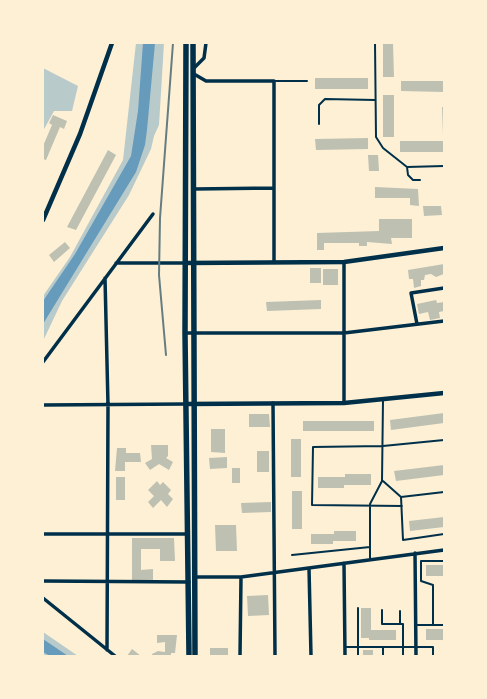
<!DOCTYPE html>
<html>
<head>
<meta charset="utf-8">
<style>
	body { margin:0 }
	#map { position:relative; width:487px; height:699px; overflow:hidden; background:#fdf0d5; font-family:"Alegreya Sans",sans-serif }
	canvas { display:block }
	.frame { position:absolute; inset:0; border:44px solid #fdf0d5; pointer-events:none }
</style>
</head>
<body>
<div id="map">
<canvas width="487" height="699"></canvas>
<div class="frame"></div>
</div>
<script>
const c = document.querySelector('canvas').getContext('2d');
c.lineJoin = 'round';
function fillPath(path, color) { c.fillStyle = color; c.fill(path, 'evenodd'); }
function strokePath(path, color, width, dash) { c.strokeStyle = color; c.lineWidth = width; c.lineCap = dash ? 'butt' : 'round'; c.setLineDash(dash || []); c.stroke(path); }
const green = new Path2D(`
	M136,43H164L159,125L154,136L151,149L129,195L62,301L43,341V296L70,257L123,160Z
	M43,68L78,86L72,111H54L43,131Z
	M43,632L78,656H43Z`);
const water = new Path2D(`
	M143,43H155L147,130L145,145L136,172L43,324V301L75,254L131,156L138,111Z
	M43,639L68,656H50L43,652Z`);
const building = new Path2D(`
	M383,43H393L394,77H383Z
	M315,78H368V89H315Z
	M401,81H444V92L401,91Z
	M383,95H394V137H383Z
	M442,107H444V134L443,135Z
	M53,115L67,121L64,129L60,127L46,160L43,159V146L52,125L49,123Z
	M368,138V149L316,150L315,139Z
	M400,141H443V152H400Z
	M108,150L116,155L76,230L67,227Z
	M368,155H378L379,171H369Z
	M375,187L418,189L419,206L410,205V198H375Z
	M423,206H441L442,215L424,216Z
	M379,219H412V238H391L392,244L367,242V246H359V243H324V250H317V233L379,231Z
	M65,242L70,248L54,262L49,255Z
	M444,264V274L436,277L431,274L425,275L424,280H421V286L414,288L413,279H409L408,270Z
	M310,268H321V283H310Z
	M323,269H338V285H323Z
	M321,300V309L267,311L266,302Z
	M436,300L437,303L444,302V311L439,312L440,318L430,320L428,312L419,314L417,304Z
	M444,413V423L391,430L390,420Z
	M249,414H269L270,427H249Z
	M303,421H374V431H303Z
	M211,429H225V453L211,452Z
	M291,439H301V477H291Z
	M151,445H168V456L166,458L173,462L169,470L159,464L150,470L145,463L152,459Z
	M117,448H126V453H140L141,462H125V471H115Z
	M257,451H269V472H257Z
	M227,457V468L210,469L209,458Z
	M444,465V475L396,481L394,471Z
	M232,468H240V483H232Z
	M345,474H371V485H344V488H318V477H345Z
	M116,477H125V500H116Z
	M157,481L160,485L163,482L171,490L168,494L173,499L167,507L161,500L153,508L148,502L154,496L148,490Z
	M292,491H302V529H292Z
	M271,502V512L242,513L241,503Z
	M444,517V527L410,531L409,521Z
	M215,525H236L237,551H216Z
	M334,531H356V541H333V544H311V534H334Z
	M132,538H174L175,561H160V549H141V570L153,569V580H132Z
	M426,565H444V576H426Z
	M268,595L269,615L248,616L247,596Z
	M361,608H371V630H396V640H369V638H361Z
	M426,629H444V640H426Z
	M157,635H177L175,653H171V656H152V654L158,651L165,652V642L157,643Z
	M210,648H228V656H210Z
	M132,649L141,656H127Z
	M363,650H373V656H363Z`);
const service = new Path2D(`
	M375,43L376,137L383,148L407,167
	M274,81H307
	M319,124V105L325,99L375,100
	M420,180H413L408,175L407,167L444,166
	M383,481L401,497
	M444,492L401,497L403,540L444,534
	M402,506L312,505L313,447L383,446L444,440
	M292,555L370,547
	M370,560V504L382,481L383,400
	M358,608V656
	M382,610V624H403V656
	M400,611V624
	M416,625H444
	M433,625V585L421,581V561H444
	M345,647H433V656
	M383,647V656`);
const minor = new Path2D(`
	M193,69L204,58L206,43
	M194,74L206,81H274V262
	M194,189L274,188
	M344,262V403
	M116,263H185
	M105,278L108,405L107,650
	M417,324L411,293L444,288
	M185,333H344L444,321
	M43,362L153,214
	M273,403L275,656
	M43,405L186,404
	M43,534H188
	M415,553L416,656
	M344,563L345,656
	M309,568L311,656
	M195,577H241L444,550
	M43,581L189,582
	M43,598L115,656
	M240,656L241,577`);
const tertiary = new Path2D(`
	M43,220L80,134L112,43
	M185,263L344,262L444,248
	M186,404L344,403L444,393`);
const primary = new Path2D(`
	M186,43L185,333L189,656
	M193,43L195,656`);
const rail = new Path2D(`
	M166,355L159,275L160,218L173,43`);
fillPath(green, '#b9caca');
fillPath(water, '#669bbc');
fillPath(building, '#bec0b2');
strokePath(service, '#003049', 2);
strokePath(minor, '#003049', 3.5);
strokePath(tertiary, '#003049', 4.5);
strokePath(primary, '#003049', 5.5);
strokePath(rail, '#657d81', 2);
</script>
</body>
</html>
